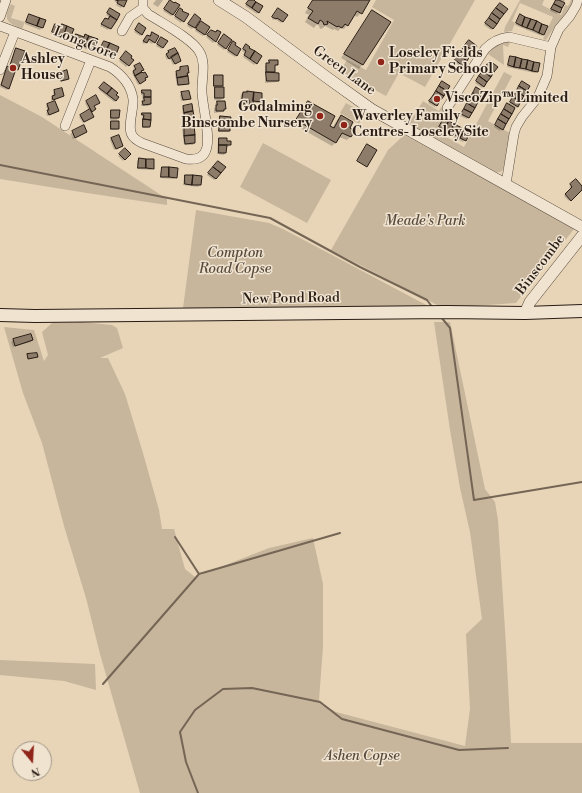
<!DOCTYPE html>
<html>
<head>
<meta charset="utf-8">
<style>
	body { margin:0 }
	#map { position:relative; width:582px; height:793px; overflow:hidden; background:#e8d5b8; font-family:"Libre Bodoni",serif }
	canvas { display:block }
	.north { position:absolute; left:12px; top:741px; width:40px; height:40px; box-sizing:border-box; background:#f0e4d1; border:1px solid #a09485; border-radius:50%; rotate:162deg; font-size:11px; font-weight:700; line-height:16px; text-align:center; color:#281c14 }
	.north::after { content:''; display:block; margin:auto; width:14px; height:18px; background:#8f2418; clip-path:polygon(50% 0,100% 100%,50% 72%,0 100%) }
</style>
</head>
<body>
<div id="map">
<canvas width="582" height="793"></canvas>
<div class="north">N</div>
</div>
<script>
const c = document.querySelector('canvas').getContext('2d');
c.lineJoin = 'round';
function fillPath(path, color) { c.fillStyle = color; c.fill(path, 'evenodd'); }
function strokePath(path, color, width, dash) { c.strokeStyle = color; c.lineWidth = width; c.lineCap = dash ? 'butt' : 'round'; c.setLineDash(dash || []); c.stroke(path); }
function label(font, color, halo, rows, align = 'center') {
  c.font = font + ' "Libre Bodoni",serif'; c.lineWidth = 3; c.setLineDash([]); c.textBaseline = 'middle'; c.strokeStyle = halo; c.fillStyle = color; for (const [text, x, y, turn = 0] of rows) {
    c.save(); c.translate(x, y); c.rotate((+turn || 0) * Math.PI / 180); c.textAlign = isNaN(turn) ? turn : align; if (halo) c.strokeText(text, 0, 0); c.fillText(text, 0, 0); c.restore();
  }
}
const green = new Path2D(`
	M376,0H475L425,87L399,73L386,96L340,71L347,60L366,70L394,20L372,7Z
	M520,0H544L542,5L561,15L565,5L568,6L571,0H574L564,18L555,26L546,40L543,39L553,17L520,3L512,21L515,23L512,31L504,32L505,27Z
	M11,4L15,6L11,18L25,22L22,29C8,23 2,20 11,4Z
	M508,41L510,43L508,47L503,45L504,65L488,54C495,46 498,44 508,41Z
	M504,72L512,76L488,121L510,133L504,167L502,171L500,172H496L409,123L423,101L439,111L441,107L447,111L436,131L464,147Z
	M0,95L42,117L167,199V205L87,193L0,179Z
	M346,103L365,113L359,124L340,113Z
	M404,135L527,202L574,229L537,276L533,284L531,283L516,303L443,308L331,250L388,150Z
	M263,143L331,180L307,223L240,187Z
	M196,210L269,223L283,229L430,307L183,308Z
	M81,322L112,325L117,328L123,348L100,358H108L125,394L143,453L159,510L162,529H174L185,569L195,577L269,548L313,538L323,584V647L319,700L324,705L336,712L465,746L470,709L466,634L482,619L470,532L460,488L450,430L434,322H450L485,489L495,502L498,520L506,646L511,743H582V793H140L100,654L86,598L64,526L42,443L23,393L4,327L34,330L44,361L48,355L42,332L52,323Z
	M0,660L95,664L96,690L64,681L0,675Z`);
const shadow = new Path2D(`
	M115,0H126L121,8L116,5L117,3L114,1Z
	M156,0H163L158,7L153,4Z
	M250,0H252L258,12L257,14L245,6Z
	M313,0H369L361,13L357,17L354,15L347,25L344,29L341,28L338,31L334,29L333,30L325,26L323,28L320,29L319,26L317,24L314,28L305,22L309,15L305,13Z
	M555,0H565L557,14L550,11Z
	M168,3L173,14L171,16L163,11Z
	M498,6L492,28L491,30L484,25Z
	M109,11L119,14L108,30L100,26L104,21L108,20L109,17L106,15Z
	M179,11L188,14L181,23L174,18Z
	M277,11L282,21L281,23L275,19L273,20L272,19Z
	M372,11L390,22L362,65L359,69L341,58L369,15Z
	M30,15L45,20L42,28L40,30L25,24L28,17Z
	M520,15L543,35L542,36L515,25Z
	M193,17L200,19L192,29L187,26Z
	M200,24L205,34L203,36L195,31Z
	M62,25L73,29L69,38L68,40L51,34L54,27H60Z
	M138,26L141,34L140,36L134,32Z
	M210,32L216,33L215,41L213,43L206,37Z
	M76,35L84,37L85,35L93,49L91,51L72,43Z
	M147,36L154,42L152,44L147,41L144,44L142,43Z
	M222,37L225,48L224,50L217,45Z
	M159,40L162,48L161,49L156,46Z
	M104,42L114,57L112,58L98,53Z
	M467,43L463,65L461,67L454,62Z
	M232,44L236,55L235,57L227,52Z
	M246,45L256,63L254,65L243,57L245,53L242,51Z
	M16,49L18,70L16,71H15L9,88L7,90L0,87V86L6,69L9,68L15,50Z
	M124,54L132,60L126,67L119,61Z
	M168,54L178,62L173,65L169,57L167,60L165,56Z
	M510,57L537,72L535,73L507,67L509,59Z
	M269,61L277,64L274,67L275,74L278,80L277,82L265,83V66Z
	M140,64L143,69L141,72L146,77L144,82L138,85L132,73L134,71L133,69Z
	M488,64L483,86L482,88L475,83Z
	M180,68L188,72L187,74L188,83L186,85L177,86L175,74L177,72H179V69Z
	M66,72L68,78L67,80L60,82L58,76L59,74Z
	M214,76L222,86L219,88L223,98L221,100H214V90L217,87H213V78Z
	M522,82L518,106L516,108L515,107L500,131L494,127L505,106L507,105H508Z
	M104,83L118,98L114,102L99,90Z
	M441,84L436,105L435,107L428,103Z
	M475,90L483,92L467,119L460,116Z
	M54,91L63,95L62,97L51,101V98L54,96L53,93Z
	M142,91H150V104L149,106H141V104L143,103L142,95H141V93Z
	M182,93L190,99L188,100L181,101L180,95Z
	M243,93L261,101L259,103H252V105L250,106H248V101H245V104L243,106L240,105L241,94Z
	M87,102L93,106V111L91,112L92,118L83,123L79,117L89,111L85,103Z
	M217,102L225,109L222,112L214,113V108L216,107L215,104Z
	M308,102L328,126L332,128L337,120L341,116L349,128L351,136L347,140L339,137L336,142L332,146L293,124L304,106Z
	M48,104L57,111L56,113L47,116L46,113L48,111L46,106Z
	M183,106L194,120L192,121L184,123L182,108Z
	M112,111H119L118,118L117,120H110V113Z
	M143,114H150L149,127L148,128H142Z
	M220,117L229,131L228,132H218L219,119Z
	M444,119L469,133L463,142L438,129Z
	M111,122L118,129L116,130H110V124Z
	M83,126L86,132L73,139L70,134Z
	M184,126L194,143L193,145H184L182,128Z
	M112,138L122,146L114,150L110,140Z
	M220,139L230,145L228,147H226L225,153L224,155L217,154L218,141Z
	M125,150L129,154L123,161L118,156Z
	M139,159L153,168L151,170L137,169V161Z
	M216,164L224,167L214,180L207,175Z
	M162,168L176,177L174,179L160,178L161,170Z
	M186,176L200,185L198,187L183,185L184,177Z
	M576,181L582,188V189L569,201L564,196L571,189L569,187Z
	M31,335L32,340L31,342L13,347L11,342L13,340Z`);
const stream = new Path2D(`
	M0,165L270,218L360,267L427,300L433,308
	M441,317L450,328L474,500L582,482
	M175,537L199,574
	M103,684L199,574L340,533
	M198,793L186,762L180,732L195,710L223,689L252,688L320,702L342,719L459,750L508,748`);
const building = new Path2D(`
	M116,0H127L124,7L117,3L118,1Z
	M170,0L174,3L175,2L180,5L173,15L164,9Z
	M249,0H254L256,2L252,8L246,4Z
	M313,0H370L362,14L357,11L348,26L345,24L342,28L338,26L337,27L327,21L328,24L324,25L323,22L320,20L318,24L308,18L313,11L308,8Z
	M556,0H559L565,3L562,8L554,4Z
	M256,2L263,6L259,13L252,8Z
	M500,3L508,9L504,14L496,8Z
	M554,4L562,8L560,13L551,9Z
	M110,8L120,14L117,20L107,13Z
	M180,8L183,10L182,11L189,14L184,22L175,16Z
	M278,8L288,15L283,22L277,18L276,19L272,17Z
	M496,8L504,14L500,19L492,13Z
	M372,10L391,22L363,65L344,54Z
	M492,13L500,19L497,24L489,18Z
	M29,14L40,18L37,26L26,22Z
	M195,14L201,19L195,28L188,24Z
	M520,14L525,17L522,26L516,23Z
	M110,16L117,20L111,29L101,24L105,18L108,19Z
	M525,17L531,19L527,28L522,26Z
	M40,18L46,20L43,28L37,26Z
	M489,18L497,24L493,29L485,23Z
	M531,19L537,21L533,30L527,28Z
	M201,21L210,27L205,35L196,29Z
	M537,21L542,24L539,33L533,30Z
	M139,23L146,28L142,35L135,30Z
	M55,24L61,26L58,35L52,32Z
	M62,24L67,26L63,37L58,35Z
	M542,24L548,26L544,35L539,33Z
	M67,26L74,29L70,38L64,36Z
	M211,30L216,32L217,30L221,32L216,42L207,35Z
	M152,32L159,36L155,43L149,39L147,43L143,41L147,35L150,36Z
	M76,34L84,37L85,34L89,36L84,46L73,41Z
	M224,34L232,40L226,49L218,43Z
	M89,36L98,39L94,50L84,46Z
	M161,37L168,41L163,48L157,44Z
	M469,40L477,46L473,51L465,45Z
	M104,41L110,43L105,53L99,51Z
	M233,41L236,43L235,45L241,49L237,56L228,50Z
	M110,43L119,47L115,57L105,53Z
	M246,44L250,47L249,48L255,51L250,59L244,55L246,51L243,49Z
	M465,45L473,51L470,56L462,50Z
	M16,48L25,51L18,70L16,69L9,89L1,85L7,66L9,67Z
	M175,48L178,53L169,59L166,54L169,52L168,51Z
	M462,50L470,56L467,61L459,55Z
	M126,51L132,56L131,58L134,60L129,66L120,59Z
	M255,51L262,56L257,64L250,59Z
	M178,53L181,61L175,64L171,57Z
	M459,55L467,61L463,66L455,60Z
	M510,56L516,57L514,67L508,65Z
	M516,57L522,59L520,68L514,67Z
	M522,59L528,60L526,69L520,68Z
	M269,60H278V65H275V72H266V63H269Z
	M528,60L534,62L532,71L526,69Z
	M490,61L498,67L494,72L486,66Z
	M534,62L540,63L538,72L532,71Z
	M140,63L144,70L141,71L142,72L135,76L133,71L136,69L134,66Z
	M188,66L189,73H187L188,76L177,78L176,71L180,70V67Z
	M486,66L494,72L491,77L483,71Z
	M67,70L69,79L61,81L59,73Z
	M483,71L491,77L487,82L479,76Z
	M142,72L143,73L145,72L148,77L145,78L146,80L140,84L135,76Z
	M266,72L279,73V81H267Z
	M214,75H223V86H214Z
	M188,76L189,84L178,85L177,78Z
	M479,76L487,82L484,87L476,81Z
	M442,81L450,86L447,91L439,86Z
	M522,81L530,86L527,91L519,86Z
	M104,82L112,88L107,94L99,88Z
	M439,86L447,91L444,96L436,91Z
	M519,86L527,91L524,96L516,92Z
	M215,87H224V98H215Z
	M476,87L484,92L481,97L473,93Z
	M62,88L64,96L53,100L52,96L55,95L54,90Z
	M112,88L118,93L116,95L119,97L116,101L107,94Z
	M142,90H151V97H144V93H142Z
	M189,91L191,99L183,100L181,92Z
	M247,91L254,92L253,105H249V100H246V104H241L243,92H247Z
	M436,91L444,96L440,101L433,96Z
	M254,92L262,93V102L253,101Z
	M516,92L524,96L521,101L513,97Z
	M473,93L481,97L478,102L470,98Z
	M96,95L100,103L94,106L96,109L92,112L86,101Z
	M433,96L440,101L437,106L429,101Z
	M144,97H151V104L143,105L142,101H144Z
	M513,97L521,101L518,107L510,102Z
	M470,98L478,102L475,108L467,103Z
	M55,101L59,111L49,115L47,110H49L47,104Z
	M217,101H225L226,109H224V111H216V105H217Z
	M308,101L335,116L330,126L334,128L341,115L353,122L350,128L355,131L351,137L342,133L336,143L296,120Z
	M467,103L475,108L472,113L464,109Z
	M507,103L515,108L512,114L504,109Z
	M192,104L193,111L184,113L183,106Z
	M90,109L94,117L84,122L80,115Z
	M464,109L472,113L469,118L461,114Z
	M504,109L512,114L509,119L501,114Z
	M111,110H120L119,118H111Z
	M193,111L195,120L185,122L184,113Z
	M142,113H151V120L143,119L144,115H142Z
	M501,114L509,119L506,124L498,119Z
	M220,116L231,117L230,123H220Z
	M444,118L449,121L444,130L439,127Z
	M143,119L151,120L150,127H143Z
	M498,119L506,124L503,130L495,125Z
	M111,121H119V129H111Z
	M449,121L454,124L450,132L444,130Z
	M220,123H230V131H219Z
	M194,124L195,135L184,136V125Z
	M454,124L460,127L455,135L450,132Z
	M84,125L87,132L75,138L72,131Z
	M460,127L465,130L460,138L455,135Z
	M465,130L470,133L466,141L460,138Z
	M119,135L123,146L116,149L111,138Z
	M195,135V143L185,144L184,136Z
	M219,138H227V141H231V145H219Z
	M367,144L377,150L367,167L357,161Z
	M219,145H227L226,153H219Z
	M125,148L131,154L125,160L119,154Z
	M139,158L146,159V168H138Z
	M146,159H154V169L146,168Z
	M218,161L226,167L221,173L213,167Z
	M162,167H169V177H161Z
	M169,167L178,168L177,178L169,177Z
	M213,167L221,173L216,179L208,173Z
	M185,175H193L192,185L185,184Z
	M193,175L202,176L201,185H192Z
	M576,179L582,186V190L571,201L565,194L572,187L570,184Z
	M31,334L33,340L15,346L13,339Z
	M37,353L38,357L28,359L27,354Z`);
const minor = new Path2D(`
	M0,17L6,0
	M0,26L110,67C121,74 131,85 133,99C134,109 127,127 132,135C134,139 138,141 142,143L186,159C194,160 203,159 206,150C211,138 203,108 202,93C201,80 207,63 199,51C191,38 162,23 148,14L143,8V0
	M122,31L130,17L143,8
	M0,70L15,32
	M447,108L485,49C492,42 499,38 509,37L551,47
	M65,126L91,60
	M506,184L514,134L516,127L522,117L538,97L547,76L551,47L559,29L570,16L576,6L578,0`);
const tertiary = new Path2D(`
	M219,0L246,17L325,76L371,109L582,227
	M525,313L530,302L582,236`);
const secondary = new Path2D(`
	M0,315L35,316L446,312L525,313L582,311`);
const markers = [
	[381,62,4,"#8f2418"],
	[13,68,4,"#8f2418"],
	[437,99,4,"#8f2418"],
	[320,116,4,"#8f2418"],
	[344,125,4,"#8f2418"]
];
const streetNames = [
	["Long Gore",85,44,22],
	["Green Lane",344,71,36],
	["Binscombe",541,265,-53],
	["New Pond Road",291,299,-1]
];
const poiNames = [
	["Loseley Fields",389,54],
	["Primary School",389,70],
	["Ashley",21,60],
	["House",21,76],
	["ViscoZip™ Limited",445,99],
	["Godalming",312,108,"right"],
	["Binscombe Nursery",312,124,"right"],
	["Waverley Family",352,117],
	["Centres- Loseley Site",352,133]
];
const parkNames = [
	["Meade's Park",425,222],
	["Compton",235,254],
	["Road Copse",235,270],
	["Ashen Copse",362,757]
];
fillPath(green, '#c7b69c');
fillPath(shadow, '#0003');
strokePath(stream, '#746555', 2);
fillPath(building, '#8c7c69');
strokePath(building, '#281c14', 1);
strokePath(minor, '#584a3d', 10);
strokePath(tertiary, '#584a3d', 12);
strokePath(secondary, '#281c14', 14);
strokePath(minor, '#f0e4d1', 9);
strokePath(tertiary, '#f0e4d1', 11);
strokePath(secondary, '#f0e4d1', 12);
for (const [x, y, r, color] of markers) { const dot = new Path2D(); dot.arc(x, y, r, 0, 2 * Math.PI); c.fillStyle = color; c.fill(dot); strokePath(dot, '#f0e4d1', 1.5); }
label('14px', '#281c14', '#f0e4d1', streetNames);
label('bold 14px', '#281c14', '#f0e4d1', poiNames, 'left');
label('italic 14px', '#584a3d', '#f0e4d1', parkNames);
</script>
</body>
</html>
